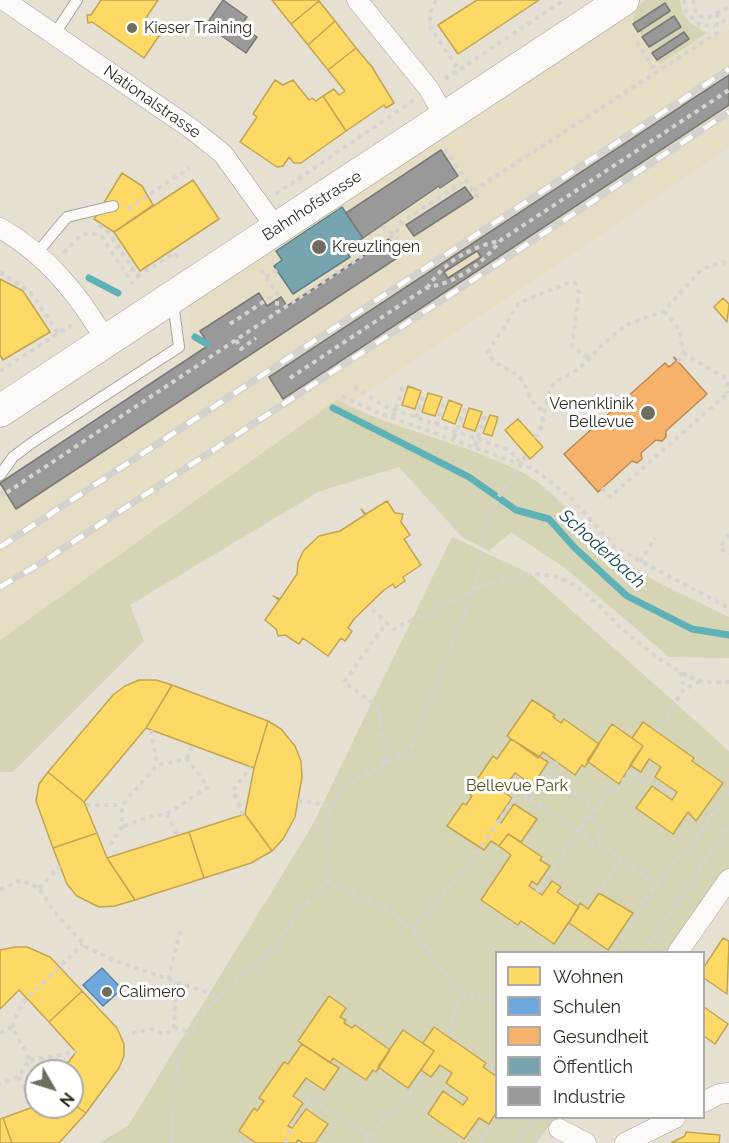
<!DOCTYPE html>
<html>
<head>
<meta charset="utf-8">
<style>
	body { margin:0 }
	#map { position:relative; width:729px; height:1143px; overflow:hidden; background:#e5e0d2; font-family:Raleway,sans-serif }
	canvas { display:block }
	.legend { position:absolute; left:495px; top:951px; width:210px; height:168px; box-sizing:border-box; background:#fff; border:2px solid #acaba7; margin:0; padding:8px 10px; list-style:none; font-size:18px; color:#302d23 }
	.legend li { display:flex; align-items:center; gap:12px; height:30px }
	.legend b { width:30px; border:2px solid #acaba7 }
	.north { position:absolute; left:24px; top:1059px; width:60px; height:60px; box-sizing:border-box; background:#fff; border:2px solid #acaba7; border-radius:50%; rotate:129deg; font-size:16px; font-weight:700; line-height:24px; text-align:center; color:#302d23 }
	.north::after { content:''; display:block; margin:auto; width:21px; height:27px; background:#6f6c60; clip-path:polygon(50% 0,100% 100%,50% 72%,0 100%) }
</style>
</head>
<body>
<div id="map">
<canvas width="729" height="1143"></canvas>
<ul class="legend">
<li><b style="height:16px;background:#ffd966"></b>Wohnen</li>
<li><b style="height:16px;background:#6fa8dc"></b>Schulen</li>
<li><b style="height:16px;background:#f6b26b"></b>Gesundheit</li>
<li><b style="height:16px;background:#76a5af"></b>Öffentlich</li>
<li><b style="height:16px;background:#999"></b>Industrie</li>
</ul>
<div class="north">N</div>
</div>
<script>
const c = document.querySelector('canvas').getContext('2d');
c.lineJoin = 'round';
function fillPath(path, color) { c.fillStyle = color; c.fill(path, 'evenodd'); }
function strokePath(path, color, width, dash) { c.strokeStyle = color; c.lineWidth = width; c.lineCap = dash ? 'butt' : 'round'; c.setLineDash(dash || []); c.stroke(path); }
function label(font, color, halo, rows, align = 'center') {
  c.font = font + ' Raleway,sans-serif'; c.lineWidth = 6; c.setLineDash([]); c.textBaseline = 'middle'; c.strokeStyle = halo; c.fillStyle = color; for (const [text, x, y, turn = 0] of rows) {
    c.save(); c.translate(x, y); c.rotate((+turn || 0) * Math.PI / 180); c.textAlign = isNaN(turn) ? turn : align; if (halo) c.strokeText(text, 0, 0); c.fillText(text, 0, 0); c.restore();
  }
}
const built = new Path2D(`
	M645,0L696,40L723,34L729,30V148L0,640V496L187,374L190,296Z`);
const green = new Path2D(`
	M645,0H680C684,24 691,22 707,33L660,64L633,21L637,8Z
	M337,400C396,431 464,442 523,473C557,491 572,519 599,543C637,576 685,595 729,617V658L669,657L565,568L511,532L489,551L462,537L399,467L320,491L130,605L144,641L13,772H0V640Z
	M452,537L531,574L729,751V875L673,952H496V1118H555L536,1143H99L128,1126L312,826Z`);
const homes = new Path2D(`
	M101,0H158L146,18L163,30L144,58L92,22L88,23L87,15H91Z
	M272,0H318L319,1L291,24Z
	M477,0H539L458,54L438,25Z
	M319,1L335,21L308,45L291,24Z
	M335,21L356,48L328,70L308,45Z
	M356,48L372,67L394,103L386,108L384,105L346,131L323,96L334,89L339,95L345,91L328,70Z
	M275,80L283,85L293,80L309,100L312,98L316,101L323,96L346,131L301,163H294L289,157L283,166L277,167L240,142L257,117L253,114Z
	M122,173L142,186L153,205L114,232L94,219Z
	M193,180L219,219L140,271L114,232Z
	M0,279L23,291L50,332L3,360L0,355Z
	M723,298L729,304L727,322L714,307Z
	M408,386L421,391L415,409L402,405Z
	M428,393L442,397L435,416L422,412Z
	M449,400L462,405L455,424L442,419Z
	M469,408L482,412L475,431L463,427Z
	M490,415L498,417L492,436L483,433Z
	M518,419L543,447L530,459L505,430Z
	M387,501L395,513L403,514L401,522L410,535L404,539L421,565L403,577L405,581L395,588L393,584L384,590L354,619L348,628L352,631L345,641L341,638L328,656L303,638L299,644L285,635L278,636L276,629L265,620L279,600L273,596L280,599L297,574L298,562L304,550L319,536L340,531L365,515L361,509L366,514Z
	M139,680H156L172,685L146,728L84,802L48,772L113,695L125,686Z
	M172,685L268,721L254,768L146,728Z
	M532,700L555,715L553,717L561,723L564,719L599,744L585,767L582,765L575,775L543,752L538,758L507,736Z
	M268,721L281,729L295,746L301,761L302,777L295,817L283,839L272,851L245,814L254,768Z
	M643,722L694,758L692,761L723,783L696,821L688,812L673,834L636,808L652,786L672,800L677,792L655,777L661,767L649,759L641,772L630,765L643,746L632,738Z
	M612,724L643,746L619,784L587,761Z
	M511,739L548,762L533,785L515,773L502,791L512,798L497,820L501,823L514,804L537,819L521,842L508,834L499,846L491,841L484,850L447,826L463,803L466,805L472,796L468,793L493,756L497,759Z
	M48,772L84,802L97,833L53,848L36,801L39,784Z
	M245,814L272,851L251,863L204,878L189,832Z
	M189,832L204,878L135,900L107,858Z
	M97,833L107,858L135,900L115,906L99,907L77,896L67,884L53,848Z
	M508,834L542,857L540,860L550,866L537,885L532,881L529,886L542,895L552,881L561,887L557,892L579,907L554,944L521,921L518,925L481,900L511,855L499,846Z
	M599,893L633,913L608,950L569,923L580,903L588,909Z
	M723,938L729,941L727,994L704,978V967Z
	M15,947H27L50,957L82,991L49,1022L19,990L0,1009V950Z
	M82,991L117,1028L124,1044V1056L119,1068L86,1113L72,1103V1071H62L76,1052L49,1022Z
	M329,996L346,1008L340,1017L346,1020L344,1023L352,1028L355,1025L390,1050L376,1072L373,1070L366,1080L333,1058L330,1063L298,1041Z
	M704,1007L728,1024L715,1044L704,1036Z
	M434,1027L486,1063L483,1067L496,1076V1113L489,1124L479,1118L464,1139L428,1114L443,1091L463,1105L468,1098L446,1083L452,1073L440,1065L431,1077L421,1070L434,1051L423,1043Z
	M403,1030L434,1051L408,1088L378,1067Z
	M302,1044L339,1068L324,1090L306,1078L293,1096L303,1103L288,1126L292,1128L306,1109L328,1124L315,1143H303L298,1140L296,1143H256L239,1131L254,1108L257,1111L264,1101L259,1098L284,1062L288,1064Z
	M72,1103L86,1113L59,1143H12L3,1118L36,1106L72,1107Z
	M3,1118L12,1143H0V1119Z
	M686,1132L720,1135L719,1143H671L685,1136Z`);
const schools = new Path2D(`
	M102,968L122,989L103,1006L83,985Z`);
const health = new Path2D(`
	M674,357L707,394L666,431V437L662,441L656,440L641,453L642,459L637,463L632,461L598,492L564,454L665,363L669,367L676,361Z`);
const public = new Path2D(`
	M342,207L363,238L346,250L350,257L293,294L274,266L282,260L276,251Z`);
const industry = new Path2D(`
	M223,0L247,17L241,26L257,37L246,53L206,25Z
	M665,3L670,11L638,32L633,24Z
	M674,16L681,27L649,47L642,37Z
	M684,32L689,39L657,60L652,53Z
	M729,75V105L283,399L269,377Z
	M441,150L458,176L440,188L439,186L363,238L346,213Z
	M465,187L473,198L414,236L406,225Z
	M389,239L400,256L16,509L0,483L209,345L200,331L259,293L267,306L281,297L287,306Z
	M477,251L481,257L448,278L444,272Z`);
const stream = new Path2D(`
	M89,278L118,293
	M195,337L207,344
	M333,408L469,477L516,510L549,519L576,549L627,596L692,629L729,635`);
const path = new Path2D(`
	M436,0L430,13V27L459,70
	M684,0L686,12L700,25L714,26L729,18
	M694,0L693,7L699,16L708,18L729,7
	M637,42L656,72
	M445,79L564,0
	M445,149L478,198
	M473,191L717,33V15
	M276,194L414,100
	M128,209L189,168
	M99,225L109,233L137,276L143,279
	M382,226L398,238
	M64,253C76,240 83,227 102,237L133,284
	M261,270L277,293V311
	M0,272L31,293L58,333
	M137,276L175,253L180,259
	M266,277L277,270
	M427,288C446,260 468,249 501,240
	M664,311L680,331L683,353L678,362
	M230,324L277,293
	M236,340L241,349L256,338
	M683,353L727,379V393
	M0,371L73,324
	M290,378L426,288C459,281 480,266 501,240L729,90
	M354,387L384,406L509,450L519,461
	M342,396L376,412L534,469L571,498L616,548L729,608
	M542,410C526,400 531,392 521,379C510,366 497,370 488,352L519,303L570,282L575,283L579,293L572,346L589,358
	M393,417L403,386
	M416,418L424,393
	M436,425L445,400
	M454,438L465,408
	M535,438L541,427L549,391L555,382L579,369L602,345L626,325L664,311L702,269L723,262L729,266
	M475,446L485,415
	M602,488L610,497L729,392
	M1,491L3,495L395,234L401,223L466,180
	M729,534L720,548L729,554
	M640,562L655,538
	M372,610L394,629L475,589L487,518L503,489L514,479L526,454
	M681,672L684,689
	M151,730L157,765
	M657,731L684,689L699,682
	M187,759L192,745
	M557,762L548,774L596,811
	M386,763L378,707L344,682L387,622
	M298,800L331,806
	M530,800L579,831L590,815V819
	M86,805H122
	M167,814L177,836
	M243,815L233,790L251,767
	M110,845L122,827V805L157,765L187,759L208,787L167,814L152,816L122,827
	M592,845L603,828L590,819L611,790L615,793L629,772L643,782L646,778L674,796
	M327,880L383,907L413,930L460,994L496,1000
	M39,888L60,866
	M0,890L21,880L39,888L52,909L86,947L113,960L220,997
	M537,892L579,831L592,845H599L620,859
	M599,893L620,859L656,883
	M413,930L471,861L519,792L530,800L548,774
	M611,952L669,864L686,854L729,791
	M644,952L729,825
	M168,979L181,929
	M12,1027L23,1002L83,944
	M174,1027L189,1032
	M0,1033L12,1027L30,1060L18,1077L0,1084
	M132,1033L152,1029L163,1034L171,1032L174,1027L176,982
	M449,1033L460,994
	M30,1060L76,1052
	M18,1077L36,1107
	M171,1143L174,1091L180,1056L189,1032L204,1012L270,951L304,906L320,890L327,880L329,866L328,818L331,806L346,785L410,750L475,589C497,581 523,571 547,575C579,580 598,606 621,628C636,642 682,678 701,681C710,683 720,682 729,682
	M286,1143L290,1127L310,1098L380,1143
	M366,1143L387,1113L393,1117L422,1075
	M480,1143L497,1118
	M519,1143L535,1118`);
const lane = new Path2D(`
	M54,35L77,0
	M37,253L67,217L113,206
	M0,475L13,457L33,442L179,347L173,302`);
const street = new Path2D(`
	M4,0L193,130L223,154L277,229
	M357,0L429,89L445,118
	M0,228C47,255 79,295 106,341
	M678,952L729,879
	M704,1102L719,1094L729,1093
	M559,1129L586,1143
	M625,1143L675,1118`);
const primary = new Path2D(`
	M0,411L623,0`);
const rail = new Path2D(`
	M0,547L729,69
	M0,587L41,563L729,112`);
const markers = [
	[132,28,6,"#6f6c60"],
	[319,247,8,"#6f6c60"],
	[648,413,8,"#6f6c60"],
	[107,992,6,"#6f6c60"]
];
const poiNames = [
	["Kieser Training",144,28],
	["Kreuzlingen",332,247],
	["Venenklinik",634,404,"right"],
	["Bellevue",634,422,"right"],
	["Calimero",119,992]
];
const streetNames = [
	["Nationalstrasse",152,102,35],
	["Bahnhofstrasse",312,206,-33]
];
const parkNames = [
	["Bellevue Park",517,786]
];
const waterNames = [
	["Schoderbach",602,549,42]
];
fillPath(built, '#e5ddc4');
fillPath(green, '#d5d4b4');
fillPath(homes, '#ffd966');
strokePath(homes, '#c1a552', 1.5);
fillPath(schools, '#6fa8dc');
strokePath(schools, '#5c83a4', 1.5);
fillPath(health, '#f6b26b');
strokePath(health, '#bb8a55', 1.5);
fillPath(public, '#76a5af');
strokePath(public, '#618185', 1.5);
fillPath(industry, '#999');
strokePath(industry, '#7a7976', 1.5);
strokePath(stream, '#5eb1b6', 7);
strokePath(lane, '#a7a398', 12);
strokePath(street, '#a7a398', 21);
strokePath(primary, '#a7a398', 33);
strokePath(path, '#d5d3cf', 4, [4.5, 4.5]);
strokePath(lane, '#fbfaf8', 10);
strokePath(street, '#fbfaf8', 20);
strokePath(primary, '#fbfaf8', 32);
strokePath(rail, '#d4d2ce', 7);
strokePath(rail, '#fff', 4.5, [14]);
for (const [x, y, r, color] of markers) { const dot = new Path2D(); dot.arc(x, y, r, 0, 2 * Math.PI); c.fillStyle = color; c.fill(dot); strokePath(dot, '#fff', 2); }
label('16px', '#302d23', '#fff', poiNames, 'left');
label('16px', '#302d23', '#fff', streetNames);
label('16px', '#515318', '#fff', parkNames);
label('italic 18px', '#194a50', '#fff', waterNames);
</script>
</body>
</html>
